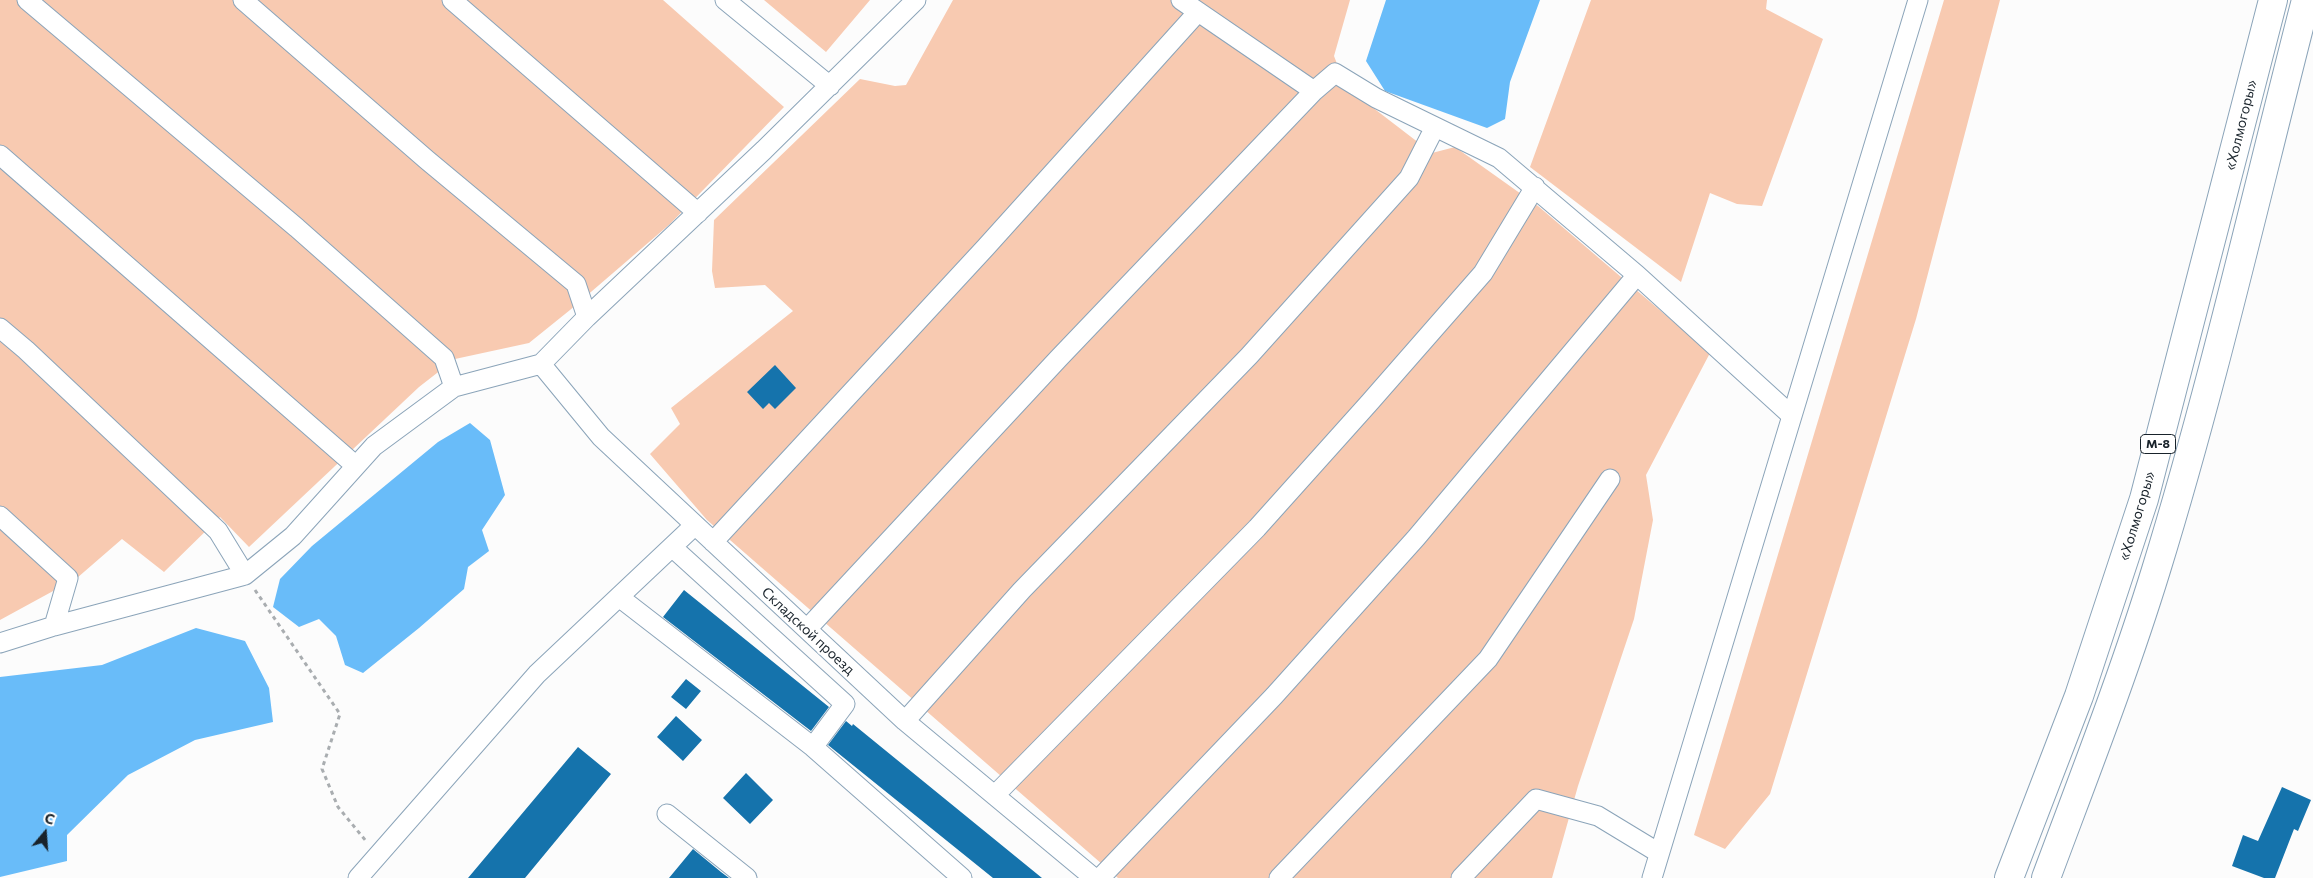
<!DOCTYPE html>
<html>
<head>
<meta charset="utf-8">
<style>
	body { margin:0 }
	#map { position:relative; width:2313px; height:878px; overflow:hidden; background:#fcfcfc; font-family:Commissioner,sans-serif }
	canvas { display:block }
	.north { position:absolute; left:20px; top:808px; width:50px; height:50px; -webkit-text-stroke:4px #fff; paint-order:stroke; rotate:18deg; font-size:14px; font-weight:700; line-height:20px; text-align:center; color:#19232b }
	.north::after { content:''; display:block; margin:auto; width:18px; height:22px; background:#19232b; clip-path:polygon(50% 0,100% 100%,50% 72%,0 100%) }
</style>
</head>
<body>
<div id="map">
<canvas width="2313" height="878"></canvas>
<div class="north">С</div>
</div>
<script>
const c = document.querySelector('canvas').getContext('2d');
c.lineJoin = 'round';
function fillPath(path, color) { c.fillStyle = color; c.fill(path, 'evenodd'); }
function strokePath(path, color, width, dash) { c.strokeStyle = color; c.lineWidth = width; c.lineCap = dash ? 'butt' : 'round'; c.setLineDash(dash || []); c.stroke(path); }
function label(font, color, halo, rows, align = 'center') {
  c.font = font + ' Commissioner,sans-serif'; c.lineWidth = 4; c.setLineDash([]); c.textBaseline = 'middle'; c.strokeStyle = halo; c.fillStyle = color; for (const [text, x, y, turn = 0] of rows) {
    c.save(); c.translate(x, y); c.rotate((+turn || 0) * Math.PI / 180); c.textAlign = isNaN(turn) ? turn : align; if (halo) c.strokeText(text, 0, 0); c.fillText(text, 0, 0); c.restore();
  }
}
const green = new Path2D(`
	M0,0H663L784,107L670,224L570,310L529,343L455,359L419,387L249,547L220,517L164,572L122,539L77,578L0,620Z
	M764,0H870L826,52Z
	M953,0H1350L1334,56L1346,87L1432,153L1455,147L1538,206L1710,353L1646,475L1653,520L1634,619L1578,786L1552,878H1118L707,520L650,454L680,424L671,408L793,311L765,285L715,288L712,271L714,220L860,79L895,86L906,85Z
	M1591,0H1767L1766,9L1823,39L1762,206L1737,204L1710,193L1681,282L1530,167Z
	M1944,0H2000L1916,319L1770,794L1725,849L1694,835Z`);
const water = new Path2D(`
	M1386,0H1540L1510,82L1505,119L1487,128L1385,91L1366,61Z
	M470,423L490,440L505,495L482,530L489,551L468,567L464,589L419,628L363,673L345,665L336,636L319,619L299,627L273,607L280,579L312,546L438,442Z
	M196,628L245,641L269,688L273,722L195,740L128,775L67,835V861L0,877V677L102,665Z`);
const building = new Path2D(`
	M775,365L796,388L775,409L769,403L763,409L747,392Z
	M684,590L829,707L811,731L663,617Z
	M686,679L701,691L686,709L671,697Z
	M676,716L702,740L683,761L657,737Z
	M846,721L852,726L853,724L1042,878H993L828,745Z
	M578,747L611,774L525,878H468Z
	M746,773L773,800L750,824L723,798Z
	M2282,787L2311,800L2298,831L2294,829L2275,878H2264L2232,866L2243,835L2258,841Z
	M693,849L721,872L729,878H669Z`);
const path = new Path2D(`
	M255,590L340,714L322,769L338,807L366,841`);
const minor = new Path2D(`
	M27,0L297,228L444,358L454,387
	M243,0L427,160L576,284L587,317
	M452,0L698,213
	M725,0L830,86
	M1181,0L1314,91L1335,73L1376,98L1499,158L1637,275L1792,416
	M0,155L356,466
	M0,328L26,350L218,531L245,575
	M541,364L601,437L905,721L1094,878
	M0,516L68,578L54,626
	M713,542L986,247L1197,13
	M672,547L845,704L813,747L962,878
	M619,597L813,747
	M807,629L1058,359L1314,91
	M0,643L54,626L245,575L293,536L374,446L454,387L541,364L587,317L764,150L916,0
	M905,721L1022,590L1249,356L1409,178L1435,127
	M995,795L1257,528L1370,402L1483,273L1535,187
	M667,814L747,878
	M358,878L537,674L695,525
	M1100,878L1274,696L1416,538L1637,275
	M1279,878L1488,659L1610,479
	M1461,878L1536,799L1598,816L1659,853
	M1652,878L1918,0`);
const highway = new Path2D(`
	M2009,878L2079,696L2144,499L2273,0
	M2046,878C2084,776 2124,674 2156,570C2214,382 2257,190 2306,0`);
const shields = [
	[2158,444,35]
];
const shieldNames = [
	["М-8",2158,444]
];
const streetNames = [
	["«Холмогоры»",2241,125,-76],
	["«Холмогоры»",2137,516,-73],
	["Складской проезд",808,631,43]
];
fillPath(green, '#f8cab1');
fillPath(water, '#69bcf9');
fillPath(building, '#1573ac');
strokePath(minor, '#8ba4b9', 21);
strokePath(highway, '#8ba4b9', 30);
strokePath(path, '#a9adb0', 3, [4, 4]);
strokePath(minor, '#fff', 19);
strokePath(highway, '#fff', 28);
for (const [x, y, w] of shields) { const box = new Path2D(); box.roundRect(x - w / 2, y - 9.5, w, 19, 4); c.fillStyle = '#fff'; c.fill(box); strokePath(box, '#19232b', 1); }
label('bold 12px', '#19232b', null, shieldNames);
label('14px', '#19232b', '#fff', streetNames);
</script>
</body>
</html>
